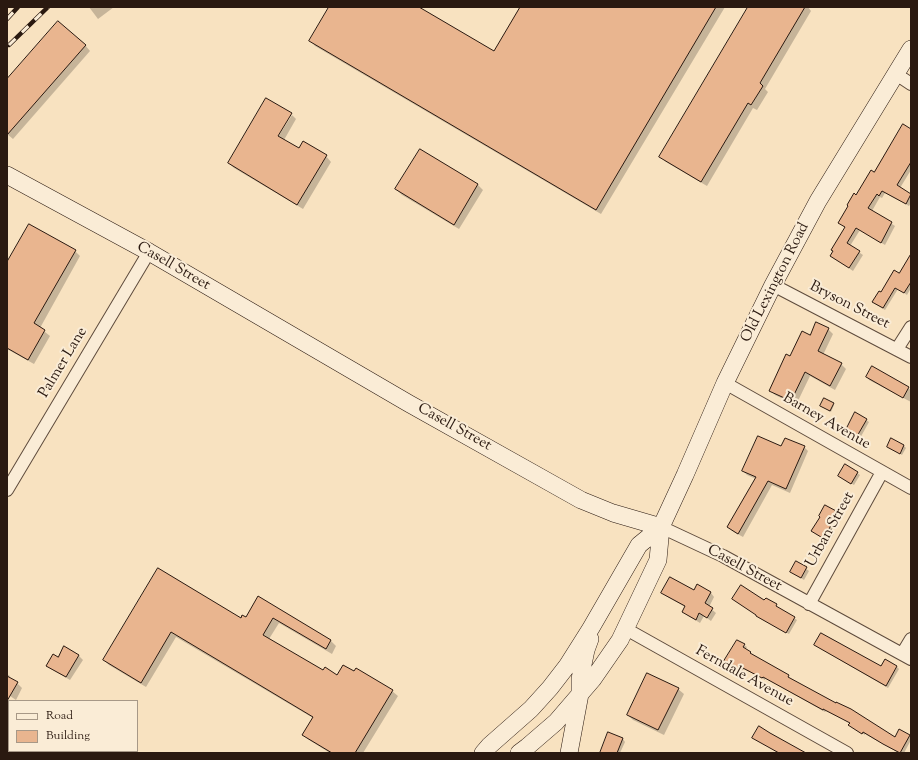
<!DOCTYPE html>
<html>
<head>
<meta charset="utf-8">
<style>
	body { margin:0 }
	#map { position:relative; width:918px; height:760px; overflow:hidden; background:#f8e2c0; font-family:"Sorts Mill Goudy",serif }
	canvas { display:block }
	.frame { position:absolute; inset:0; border:8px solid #2a1910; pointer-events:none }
	.legend { position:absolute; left:8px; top:700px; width:130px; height:52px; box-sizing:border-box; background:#faecd6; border:1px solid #a79887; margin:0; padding:5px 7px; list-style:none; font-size:12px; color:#2a1910 }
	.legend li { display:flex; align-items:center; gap:8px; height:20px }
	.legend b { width:20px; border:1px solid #a79887 }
</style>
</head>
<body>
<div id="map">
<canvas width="918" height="760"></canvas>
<div class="frame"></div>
<ul class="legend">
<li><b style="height:5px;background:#faecd6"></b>Road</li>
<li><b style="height:11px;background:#e9b58f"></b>Building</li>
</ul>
</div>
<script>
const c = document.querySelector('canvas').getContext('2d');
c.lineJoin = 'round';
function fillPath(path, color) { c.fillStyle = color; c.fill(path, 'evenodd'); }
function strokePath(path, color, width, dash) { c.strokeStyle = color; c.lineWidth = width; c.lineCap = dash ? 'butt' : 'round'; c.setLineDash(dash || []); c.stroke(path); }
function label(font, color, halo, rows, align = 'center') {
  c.font = font + ' "Sorts Mill Goudy",serif'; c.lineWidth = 4; c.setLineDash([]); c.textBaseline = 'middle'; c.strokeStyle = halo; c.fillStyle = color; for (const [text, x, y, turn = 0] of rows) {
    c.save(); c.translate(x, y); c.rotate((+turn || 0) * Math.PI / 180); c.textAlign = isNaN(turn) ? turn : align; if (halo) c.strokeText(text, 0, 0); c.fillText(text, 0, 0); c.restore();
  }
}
const shadow = new Path2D(`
	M89,7H114L98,19Z
	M330,7H417L494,53L521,7H725L601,214L315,46L310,40Z
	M750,7H808L811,11L765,89L768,92L757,110L753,108L707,186L666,162L661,157Z
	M85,45L90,51L13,139L7,134V81Z
	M292,115L296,119L284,140L299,149L326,156L331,162L303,209L234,168L229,163L275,139L276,140Z
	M911,130V170L900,188L911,194V203L909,206L885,193L882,198L880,197L872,211L895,226L885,245L860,230L850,246L863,255L853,271L831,256L846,228L843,226L856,196Z
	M420,150L478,185L483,190L459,229L402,195L396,189Z
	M75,251L80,256L40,328L50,336L34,364L7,349V265Z
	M911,256V288L907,295L898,289L885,310L875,304L873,302L899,275Z
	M828,329L833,334L823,355L841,364L846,369L835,390L810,376L796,405L775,395L770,390L791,358L810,336Z
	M872,367L911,390V402L869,380L867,377Z
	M833,404L834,405L831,412L822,407Z
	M866,420L869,422L859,440L846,432Z
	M888,446H904L906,448L902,455Z
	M804,447L808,451L790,493L772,485L743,537L732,531L729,527L756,479L747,475L743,471L782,448Z
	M845,465L860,475L854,485L839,476Z
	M837,513L840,515L831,531L834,534L828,542L812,531Z
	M797,562L809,571L804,580L791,572Z
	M158,569L241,619H246L259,598L331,641L336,646L332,654L279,623L269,639L323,672L392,691L398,696L363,753H330L309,740L303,735L313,718L176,637L146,687L109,665L104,660Z
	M697,586L711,593L714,597L709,607L716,613L711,621L704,616L700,623L687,615L683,612L685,607L666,596L662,592L694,591Z
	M764,602L776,605L778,608L797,620L789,634L759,618Z
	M744,645L747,647L745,650L788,676L790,679L895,739L910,736L911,740L904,753H899L865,734V735L852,727L851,723L826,711L825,712L765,678V680L744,669L742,672L728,664L726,661Z
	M65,647L79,656L83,660L70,680L51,669L47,665L58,658Z
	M818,647L882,667H897L899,669L888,688Z
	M7,674L10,676L8,678L17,683L22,688L16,700L10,696L8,699L7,698Z
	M678,689L684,694L664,735L633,720L628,715Z
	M609,733L623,739L625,742L620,753H602Z`);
const building = new Path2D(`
	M329,7H419L494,51L520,7H716L596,210L309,41Z
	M748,7H805L760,83L763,86L751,105L748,103L701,182L659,157Z
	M58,21L86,45L7,135V79Z
	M266,98L292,113L278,136L299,148L303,141L327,155L297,205L228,163Z
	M903,124L911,129V162L897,185L911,194L906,204L882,191L879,196L877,194L868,208L892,222L881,243L856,228L847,243L860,251L849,268L830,256L833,251L831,250L845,227L838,223L848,206L847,205L854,193L856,195L871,170L874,172Z
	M420,149L478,184L454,225L395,189Z
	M29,224L76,250L34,323L45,330L28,360L7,348V262Z
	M911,254V282L904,293L895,288L883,308L872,302L879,291L881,292L894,270L899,273Z
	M816,322L829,328L818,351L842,363L830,386L805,372L791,401L769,391L786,354L790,356L802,331L810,335Z
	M872,366L909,387L903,398L866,377Z
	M824,398L834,403L830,411L820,406Z
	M855,412L867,419L856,438L845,432Z
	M758,436L781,446L785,438L805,446L786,489L768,481L738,534L727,527L756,477L742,471Z
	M891,438L904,445L900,454L887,447Z
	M845,464L858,472L851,484L838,476Z
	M825,505L838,512L829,529L832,530L826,540L811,531L820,517L819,516Z
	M796,561L807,567L801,578L790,572Z
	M158,568L241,618L242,615L246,617L258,596L331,640L326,649L273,618L263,635L323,670L325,667L337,675L343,665L354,671L356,668L393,690L355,753H332L302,735L313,717L171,632L141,683L103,660Z
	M670,577L694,590L697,584L711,592L705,603L713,608L707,618L699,613L696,620L682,612L685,606L661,593Z
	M741,585L764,600L766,598L777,604L776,606L795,617L786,633L756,616V615L732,599Z
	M821,633L881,666L885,659L897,666L886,686L814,645Z
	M737,640L745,644L743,647L751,652L750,653L789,675L788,677L836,703V702L851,709L895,737L899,729L910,735L900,753L883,744L863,732L862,734L848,725L850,723L823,709V710L763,677L762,678L741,667L739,670L724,661Z
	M64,646L79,655L66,677L46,666L53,654L58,657Z
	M647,673L679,688L658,730L627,715Z
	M7,676L18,682L7,701Z
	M759,726L770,733L806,753H779L752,738Z
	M608,732L623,738L617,753H600Z`);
const street = new Path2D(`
	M896,74L911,84
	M773,285L911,357
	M897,349L911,327
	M725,383L911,488
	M7,490L149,252
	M661,527L723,556L911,659
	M809,604L882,472
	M626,629L847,753
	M902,654L911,639`);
const secondary = new Path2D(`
	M7,175L149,252L408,403L581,500L613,513L661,527
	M483,753L489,746L531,709L550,688L567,666L591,628L639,545L661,527
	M519,753L527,747L556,722L593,679L620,640L658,560L661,527L685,475L725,383L773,285L818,201L911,49
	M569,753L580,694V679L586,650L590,639`);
const rail = new Path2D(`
	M7,19L18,7
	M9,45L48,7`);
const streetNames = [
	["Casell Street",173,267,30],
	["Old Lexington Road",776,283,-63],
	["Bryson Street",849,306,27],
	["Palmer Lane",64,363,-59],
	["Barney Avenue",826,422,30],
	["Casell Street",454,428,29],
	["Urban Street",831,530,-61],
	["Casell Street",744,569,28],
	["Ferndale Avenue",744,677,29]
];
fillPath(shadow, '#0003');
fillPath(building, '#e9b58f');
strokePath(building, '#2a1910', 1);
strokePath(street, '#5e4b3c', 14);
strokePath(secondary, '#2a1910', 18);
strokePath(street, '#faecd6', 12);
strokePath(secondary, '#faecd6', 17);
strokePath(rail, '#2a1910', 4.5);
strokePath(rail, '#faecd6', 3, [9]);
label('15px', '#2a1910', '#faecd6', streetNames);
</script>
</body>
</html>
